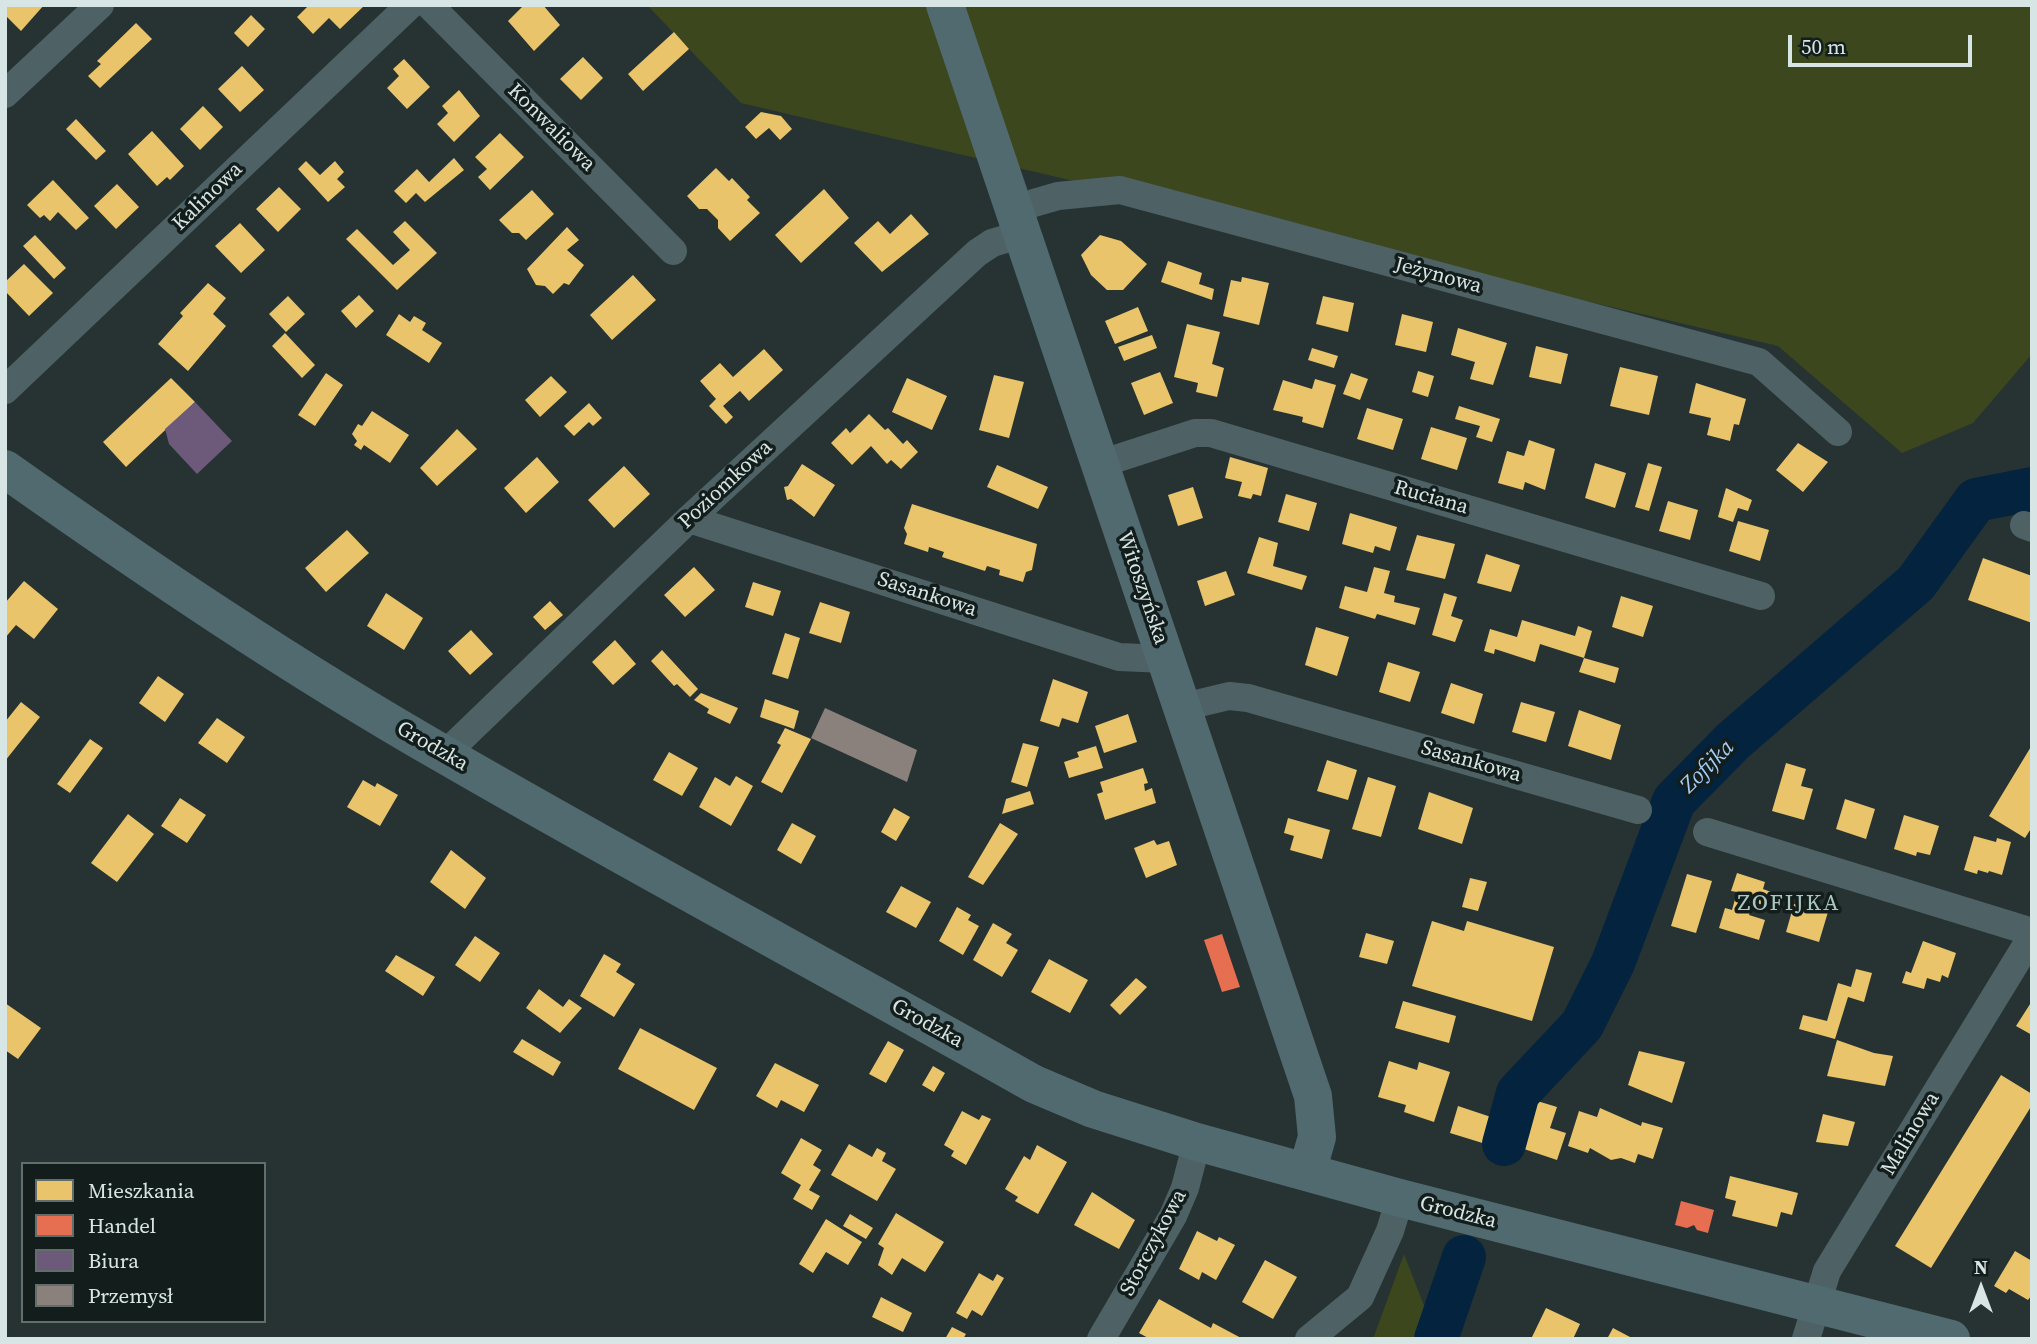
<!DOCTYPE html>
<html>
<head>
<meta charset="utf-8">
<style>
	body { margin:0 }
	#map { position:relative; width:2037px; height:1344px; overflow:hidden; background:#263332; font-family:"Source Serif 4",serif }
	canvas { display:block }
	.frame { position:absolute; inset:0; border:7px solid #d7e6e4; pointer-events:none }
	.legend { position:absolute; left:21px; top:1162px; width:245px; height:161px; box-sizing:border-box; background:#131e1c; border:2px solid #616e6c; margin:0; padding:9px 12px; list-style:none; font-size:21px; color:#d7e6e4 }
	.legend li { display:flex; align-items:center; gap:14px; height:35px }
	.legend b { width:35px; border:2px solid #616e6c }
	.north { position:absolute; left:1946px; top:1253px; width:70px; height:70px; -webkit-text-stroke:5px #131e1c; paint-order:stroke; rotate:0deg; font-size:19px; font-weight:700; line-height:28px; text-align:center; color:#d7e6e4 }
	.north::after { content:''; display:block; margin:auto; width:24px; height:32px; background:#d7e6e4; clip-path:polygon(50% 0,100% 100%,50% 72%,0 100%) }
	.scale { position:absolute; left:1788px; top:35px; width:184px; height:32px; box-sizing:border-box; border:4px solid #d7e6e4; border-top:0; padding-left:9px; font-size:21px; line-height:24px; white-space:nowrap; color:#d7e6e4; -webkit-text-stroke:5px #131e1c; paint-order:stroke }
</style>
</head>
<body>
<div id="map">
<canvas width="2037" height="1344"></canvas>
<div class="frame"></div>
<ul class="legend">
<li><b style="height:19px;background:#e9c46a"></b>Mieszkania</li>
<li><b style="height:19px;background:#e76f51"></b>Handel</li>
<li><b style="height:19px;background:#6d597a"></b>Biura</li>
<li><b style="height:19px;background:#8a817c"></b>Przemysł</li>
</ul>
<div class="north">N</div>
<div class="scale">50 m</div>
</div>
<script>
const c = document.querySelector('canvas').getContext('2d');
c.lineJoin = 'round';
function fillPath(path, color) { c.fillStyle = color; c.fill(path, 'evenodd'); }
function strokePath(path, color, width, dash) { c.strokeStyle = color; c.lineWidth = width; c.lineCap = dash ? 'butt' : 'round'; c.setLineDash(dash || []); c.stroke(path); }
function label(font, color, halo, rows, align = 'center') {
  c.font = font + ' "Source Serif 4",serif'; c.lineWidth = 7; c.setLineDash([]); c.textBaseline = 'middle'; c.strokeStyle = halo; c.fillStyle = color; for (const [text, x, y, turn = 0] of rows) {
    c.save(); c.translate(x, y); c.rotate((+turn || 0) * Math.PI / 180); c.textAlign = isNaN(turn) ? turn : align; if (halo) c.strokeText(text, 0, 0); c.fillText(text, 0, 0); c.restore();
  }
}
const green = new Path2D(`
	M647,5H2032V354L1973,423L1902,453L1778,346L741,103Z
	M1404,1254L1425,1308L1415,1339H1373Z`);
const homes = new Path2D(`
	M5,5H44L21,31L5,15Z
	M309,5H365L340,29L329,18L313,34L297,17Z
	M524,5H543L560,25L534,51L508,21Z
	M251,15L265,29L248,47L234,33Z
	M136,23L152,39L100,88L88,76L101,64L97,61Z
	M674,32L689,49L643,91L628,74Z
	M583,57L603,78L581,100L560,79Z
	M404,59L430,87L407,109L387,88L399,76L393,69Z
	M242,66L264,90L240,112L218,89Z
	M459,90L480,116L454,142L437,124L448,113L442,106Z
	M203,106L223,127L200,150L180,129Z
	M761,112L781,116L792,129L780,140L769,128L756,139L745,127Z
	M76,119L106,151L96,160L66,129Z
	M152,131L184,166L170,180L167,177L157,186L128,154Z
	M500,133L524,157L490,190L478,177L487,169L475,157Z
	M454,158L464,170L425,202L416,193L406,203L394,191L417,169L429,182Z
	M306,161L320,175L335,161L344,172L337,179L345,187L328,202L298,169Z
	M716,168L729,181L732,178L750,197L747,200L760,213L730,241L718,228V220L707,209H699L687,196Z
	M53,180L89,218L76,230L58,212L50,221L44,215L40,218L27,205Z
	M117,184L139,207L116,229L94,206Z
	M279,187L301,209L278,232L256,209Z
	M824,189L849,218L801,263L775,235Z
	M532,190L554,214L526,240L519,233H512L499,220Z
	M911,214L929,234L882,272L854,243L878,221L890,234Z
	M405,221L437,253L397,290L346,239L357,229L393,265L410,250L393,232Z
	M240,223L265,250L241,273L215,246Z
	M567,227L579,240L567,250L584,265L569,285L564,283L553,294L545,286L536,285L527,269Z
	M35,235L66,268L54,279L23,246Z
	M1100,235L1121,241L1147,264L1123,290H1107L1091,275L1081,255Z
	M1168,261L1202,273L1199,284L1214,289L1212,300L1161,282Z
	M24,264L53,293L29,316L5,291V282Z
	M633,275L656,300L612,340L590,315Z
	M1242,277L1269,283L1259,325L1223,316L1231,280L1241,282Z
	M208,283L226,298L213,314L226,326L188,371L158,344L183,316L180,313Z
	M359,295L374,311L356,328L341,311Z
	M288,296L305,314L286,332L269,314Z
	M1323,296L1354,303L1348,332L1316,324Z
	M1138,307L1148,331L1115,344L1105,321Z
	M399,314L410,322L414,316L426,323L422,330L442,343L429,363L386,335Z
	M1402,314L1433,322L1426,352L1395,345Z
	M1187,324L1220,332L1212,364L1224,368L1217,397L1196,392L1198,383L1174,377Z
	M1458,328L1507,343L1493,385L1470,379L1475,362L1451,355Z
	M285,333L315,365L302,378L272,346Z
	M1152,335L1157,348L1124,361L1118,347Z
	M1536,346L1568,354L1561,384L1529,377Z
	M1312,348L1338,356L1334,368L1308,360Z
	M764,349L783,370L749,401L740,391L723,406L733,417L726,424L709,406L716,399L700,381L720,363L733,377Z
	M1620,367L1658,376L1649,415L1610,406Z
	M1418,371L1434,376L1428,397L1412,392Z
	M1160,372L1173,403L1144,415L1131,383Z
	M326,373L343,385L315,426L298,415Z
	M1351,373L1368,379L1360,400L1343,394Z
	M994,375L1024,382L1009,438L979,430Z
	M551,376L567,392L540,417L525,400Z
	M171,378L195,402L126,467L103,442Z
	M907,378L947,396L932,430L892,412Z
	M1315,379L1336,385L1323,428L1302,422L1303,417L1273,410L1283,380L1312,389Z
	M1696,383L1746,399L1739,425L1734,424L1730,441L1707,435L1711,418L1689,413Z
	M589,403L602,418L593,426L589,422L574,436L564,426Z
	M1459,406L1500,419L1492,442L1476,437L1480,426L1455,419Z
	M1367,408L1403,419L1393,450L1357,439Z
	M372,411L409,435L390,463L364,445L361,450L354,445L357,441L352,434L358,424L362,426Z
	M869,414L885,430L888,428L903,444L907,440L918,452L901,469L891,460L887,464L871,446L852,465L831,443L846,428L850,433Z
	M1431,427L1467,438L1457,470L1421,459Z
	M457,429L477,449L437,486L420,468Z
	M1529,440L1555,449L1545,490L1525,482L1523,490L1498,483L1507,451L1524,456Z
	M1798,443L1828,462L1803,492L1776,470Z
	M537,457L559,482L526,513L504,488Z
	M1230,457L1268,468L1261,496L1253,494L1251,499L1238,496L1242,482L1225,478Z
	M1595,463L1626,473L1615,508L1585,498Z
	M1648,463L1662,467L1649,511L1635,507Z
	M802,464L835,485L814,517L791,499L787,500L784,487L788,486Z
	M997,465L1048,487L1038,509L987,487Z
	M624,466L650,494L614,528L588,500Z
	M1193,487L1203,518L1178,526L1168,495Z
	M1726,488L1752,500L1748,511L1738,508L1733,522L1718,517Z
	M1286,494L1317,503L1309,531L1278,522Z
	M1668,501L1698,510L1690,540L1659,531Z
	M912,504L1037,544L1032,570L1026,572L1023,582L999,575L1000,570L987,566L985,571L942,557L944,552L929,547L928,552L904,544L907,534L904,528Z
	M1350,513L1397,527L1390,551L1375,546L1373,553L1342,544Z
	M1738,521L1769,530L1760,561L1729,551Z
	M347,530L369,553L326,592L305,568Z
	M1417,535L1455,544L1445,579L1406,570Z
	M1259,537L1278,543L1273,566L1307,576L1302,590L1247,573Z
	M1486,554L1520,565L1511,592L1477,583Z
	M1983,558L2032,576V623L1968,600Z
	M694,567L715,590L685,617L664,595Z
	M1374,567L1390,571L1384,593L1395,596L1394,602L1420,608L1415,625L1377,614L1375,619L1339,608L1345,586L1367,592Z
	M1226,571L1235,595L1205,606L1197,581Z
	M24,581L58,609L34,639L16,625L5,638V603Z
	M753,582L781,591L773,616L745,607Z
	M386,593L423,618L404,650L367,626Z
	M1444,593L1457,597L1451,616L1463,620L1455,642L1432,635Z
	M1621,596L1653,606L1643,637L1612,627Z
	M550,601L563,615L545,630L533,617Z
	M820,602L850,612L841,643L809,633Z
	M1522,620L1575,636L1578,626L1592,631L1584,658L1540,644L1535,662L1495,649L1494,654L1484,651L1490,629L1517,637Z
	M1316,627L1349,637L1337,676L1305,665Z
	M471,630L493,654L470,675L448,651Z
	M785,633L800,638L788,679L772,674Z
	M615,640L636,664L613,685L592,662Z
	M662,650L698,689L690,697L677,684L674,686L651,661Z
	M1584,658L1619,668L1615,683L1579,672Z
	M1388,662L1420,672L1410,702L1379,692Z
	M158,676L184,694L165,722L139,703Z
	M1053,679L1088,692L1078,723L1062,718L1059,727L1040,721Z
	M1451,683L1483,694L1474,724L1441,713Z
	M701,693L738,708L730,724L707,713L709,709L694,700Z
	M765,699L799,711L794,729L760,717Z
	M21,702L40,717L5,761V722Z
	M1521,702L1555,712L1546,742L1512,732Z
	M1579,710L1621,725L1611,760L1568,746Z
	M1128,714L1137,742L1104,753L1095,726Z
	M217,718L245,737L227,763L198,743Z
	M785,728L811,739L782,793L761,782L781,745L777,743Z
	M90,739L103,748L70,793L57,784Z
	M1023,743L1039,747L1027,787L1011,782Z
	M2032,745V827L2025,838L1989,816Z
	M1096,746L1103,768L1069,778L1064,762L1079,757L1077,752Z
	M669,752L698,768L682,796L653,780Z
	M1327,760L1357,770L1348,800L1317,791Z
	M1786,763L1806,769L1801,786L1813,789L1804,820L1772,811Z
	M1143,768L1148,783L1144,784L1145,791L1152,788L1156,803L1105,820L1097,794L1103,792L1100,782Z
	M736,776L753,786L731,826L699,807L715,777L730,786Z
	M1368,777L1396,786L1381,837L1352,829Z
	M363,780L375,787L377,783L398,795L380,826L347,807Z
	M1030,791L1034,804L1002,814L1006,799Z
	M1429,792L1473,808L1462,844L1418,829Z
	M180,798L206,815L187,843L161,826Z
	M1845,799L1875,809L1866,839L1836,829Z
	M894,808L910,817L896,841L881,832Z
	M128,814L154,834L117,882L91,863Z
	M1904,815L1939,826L1930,855L1917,852L1916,856L1894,849Z
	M1288,818L1330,830L1322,859L1290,850L1294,836L1284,833Z
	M792,823L816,836L801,864L777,850Z
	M1000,823L1018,834L983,885L968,877Z
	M1974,836L1996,842L1997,838L2011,842L2002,875L1989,871L1988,873L1978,870L1977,874L1964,870Z
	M1154,840L1157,845L1169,841L1177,865L1146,878L1134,848Z
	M451,850L486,878L465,909L430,882Z
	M1737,873L1765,882L1763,889L1771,892L1767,906L1753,902L1749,915L1765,920L1759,940L1719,928L1725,908L1732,910L1737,892L1731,891Z
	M1687,874L1712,881L1696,933L1671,926Z
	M1470,878L1487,882L1478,911L1462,907Z
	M901,886L931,902L916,928L886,912Z
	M1794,904L1828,912L1819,942L1786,932Z
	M957,907L971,915L968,920L979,926L963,955L939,941Z
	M1432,921L1464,931L1467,921L1554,947L1532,1021L1412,986Z
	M993,923L1012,934L1006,943L1018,950L1002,977L973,960Z
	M1366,933L1394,941L1387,964L1359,957Z
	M475,936L500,953L480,982L455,965Z
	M1923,941L1956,953L1948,978L1942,975L1940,982L1927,978L1924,989L1902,983L1906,971L1911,973Z
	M604,954L621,964L616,972L635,984L614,1017L580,996Z
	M396,955L435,977L423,996L385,971Z
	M1049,959L1088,980L1070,1013L1031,992Z
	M1856,969L1872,973L1864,1002L1848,997L1835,1039L1799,1029L1803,1015L1827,1021L1838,983L1851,987Z
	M1136,978L1147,987L1120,1015L1110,1005Z
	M539,989L563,1007L569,999L582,1008L560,1033L526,1008Z
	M1403,1001L1456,1016L1449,1043L1395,1028Z
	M2032,1001V1035L2016,1026Z
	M5,1003L41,1028L18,1059L5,1050Z
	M640,1028L717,1068L694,1110L618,1069Z
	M522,1039L561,1062L553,1076L513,1052Z
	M1837,1040L1874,1053L1893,1056L1885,1086L1827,1076Z
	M888,1041L904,1050L886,1083L869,1074Z
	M1639,1051L1685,1062L1672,1103L1628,1085Z
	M1389,1061L1417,1070L1419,1062L1450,1072L1434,1122L1404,1112L1406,1105L1378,1097Z
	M775,1063L819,1085L804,1112L781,1100L777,1108L756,1096Z
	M933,1066L945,1073L934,1092L922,1085Z
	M2001,1075L2032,1094V1105L1931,1268L1895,1246Z
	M1534,1100L1557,1107L1550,1128L1566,1133L1557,1160L1524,1149L1526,1141L1521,1140Z
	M1458,1106L1497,1119L1489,1145L1450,1133Z
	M1600,1108L1641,1126L1642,1122L1663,1128L1653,1159L1638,1154L1635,1163L1621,1158L1611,1160L1590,1148L1588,1153L1568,1146L1579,1111L1597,1117Z
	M962,1111L979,1120L982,1115L991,1119L966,1165L951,1156L954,1151L944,1145Z
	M1823,1114L1855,1122L1848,1146L1816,1142Z
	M801,1138L822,1150L813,1165L821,1170L809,1190L820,1196L812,1210L793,1199L801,1185L781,1173Z
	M849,1144L872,1157L877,1148L886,1153L882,1161L896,1169L877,1201L831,1175Z
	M1037,1145L1067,1162L1038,1214L1015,1201L1018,1197L1005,1189L1024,1156L1030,1160Z
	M1730,1176L1798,1193L1792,1215L1781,1212L1777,1227L1732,1216L1736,1201L1725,1198Z
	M1092,1192L1135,1220L1119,1249L1074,1225Z
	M896,1213L944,1242L925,1272L902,1258L892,1275L878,1265L884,1248L878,1244Z
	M850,1214L873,1228L866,1239L843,1226Z
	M826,1219L862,1242L848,1265L826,1252L813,1273L799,1264Z
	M1197,1231L1217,1241L1219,1237L1235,1245L1216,1280L1202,1272L1199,1280L1179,1269Z
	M2015,1251L2032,1261V1295L2028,1300L2009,1289L2006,1293L1994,1286Z
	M1265,1260L1297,1277L1273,1319L1242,1302Z
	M979,1273L993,1281L997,1274L1004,1278L982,1316L972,1310L967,1319L956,1313Z
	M881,1297L912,1313L903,1332L872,1317Z
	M1159,1299L1211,1328L1213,1323L1243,1339H1150L1139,1333Z
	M1546,1308L1580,1324L1573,1339L1532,1337Z
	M952,1327L966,1334L963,1339H945Z
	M1613,1328L1630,1337L1629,1339H1607Z`);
const shops = new Path2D(`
	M1222,934L1240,987L1222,992L1204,940Z
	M1681,1201L1714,1210L1708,1233L1697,1230L1694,1225L1687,1228L1675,1225Z`);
const offices = new Path2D(`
	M195,402L232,441L197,474L169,444L165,429Z`);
const industry = new Path2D(`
	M825,708L917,750L907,782L811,738Z`);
const river = new Path2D(`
	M1504,1144L1518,1093L1582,1025L1613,963L1674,801L1733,741L1916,583L1976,500L2032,489
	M1436,1339L1464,1257`);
const street = new Path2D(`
	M429,5L673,251
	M5,94L100,5
	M1013,209L1058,196L1120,190L1759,362L1838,432
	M5,390L410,5
	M1100,464L1195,433H1211L1761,596
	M689,519L1119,657L1166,659
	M2024,525L2032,528
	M1183,707L1229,696L1248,698L1638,810
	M444,755L689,519L977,253L992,243L1022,234
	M1707,832L2032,932
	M1101,1339L1173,1216L1185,1188L1197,1142
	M1309,1339L1360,1297L1390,1231L1400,1198
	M1806,1339L1827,1271L2032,936`);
const secondary = new Path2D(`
	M945,5L1313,1096L1317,1137L1307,1172
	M5,469C148,570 293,668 445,755C640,868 838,973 1034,1084L1093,1109L1197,1142L1400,1198L1951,1339`);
const streetNames = [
	["Konwaliowa",551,128,45],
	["Kalinowa",208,197,-44],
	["Jeżynowa",1438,276,15],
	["Poziomkowa",726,485,-43],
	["Ruciana",1431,498,16],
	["Witoszyńska",1142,588,71],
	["Sasankowa",927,595,18],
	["Grodzka",432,747,30],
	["Sasankowa",1471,762,16],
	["Grodzka",927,1024,29],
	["Malinowa",1911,1134,-59],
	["Grodzka",1458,1213,14],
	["Storczykowa",1154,1243,-62]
];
const waterNames = [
	["Zofijka",1708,767,-45]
];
const neighbourhoodNames = [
	["ZOFIJKA",1789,904]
];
fillPath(green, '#3c471e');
fillPath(homes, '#e9c46a');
fillPath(shops, '#e76f51');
fillPath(offices, '#6d597a');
fillPath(industry, '#8a817c');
strokePath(river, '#03233f', 44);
strokePath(street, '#4e6266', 28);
strokePath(secondary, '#506a70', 38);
label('21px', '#d7e6e4', '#131e1c', streetNames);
label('italic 23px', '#a5cdf6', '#131e1c', waterNames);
c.letterSpacing = '2px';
label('23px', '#aac7c2', '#131e1c', neighbourhoodNames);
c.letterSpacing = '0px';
</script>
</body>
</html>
